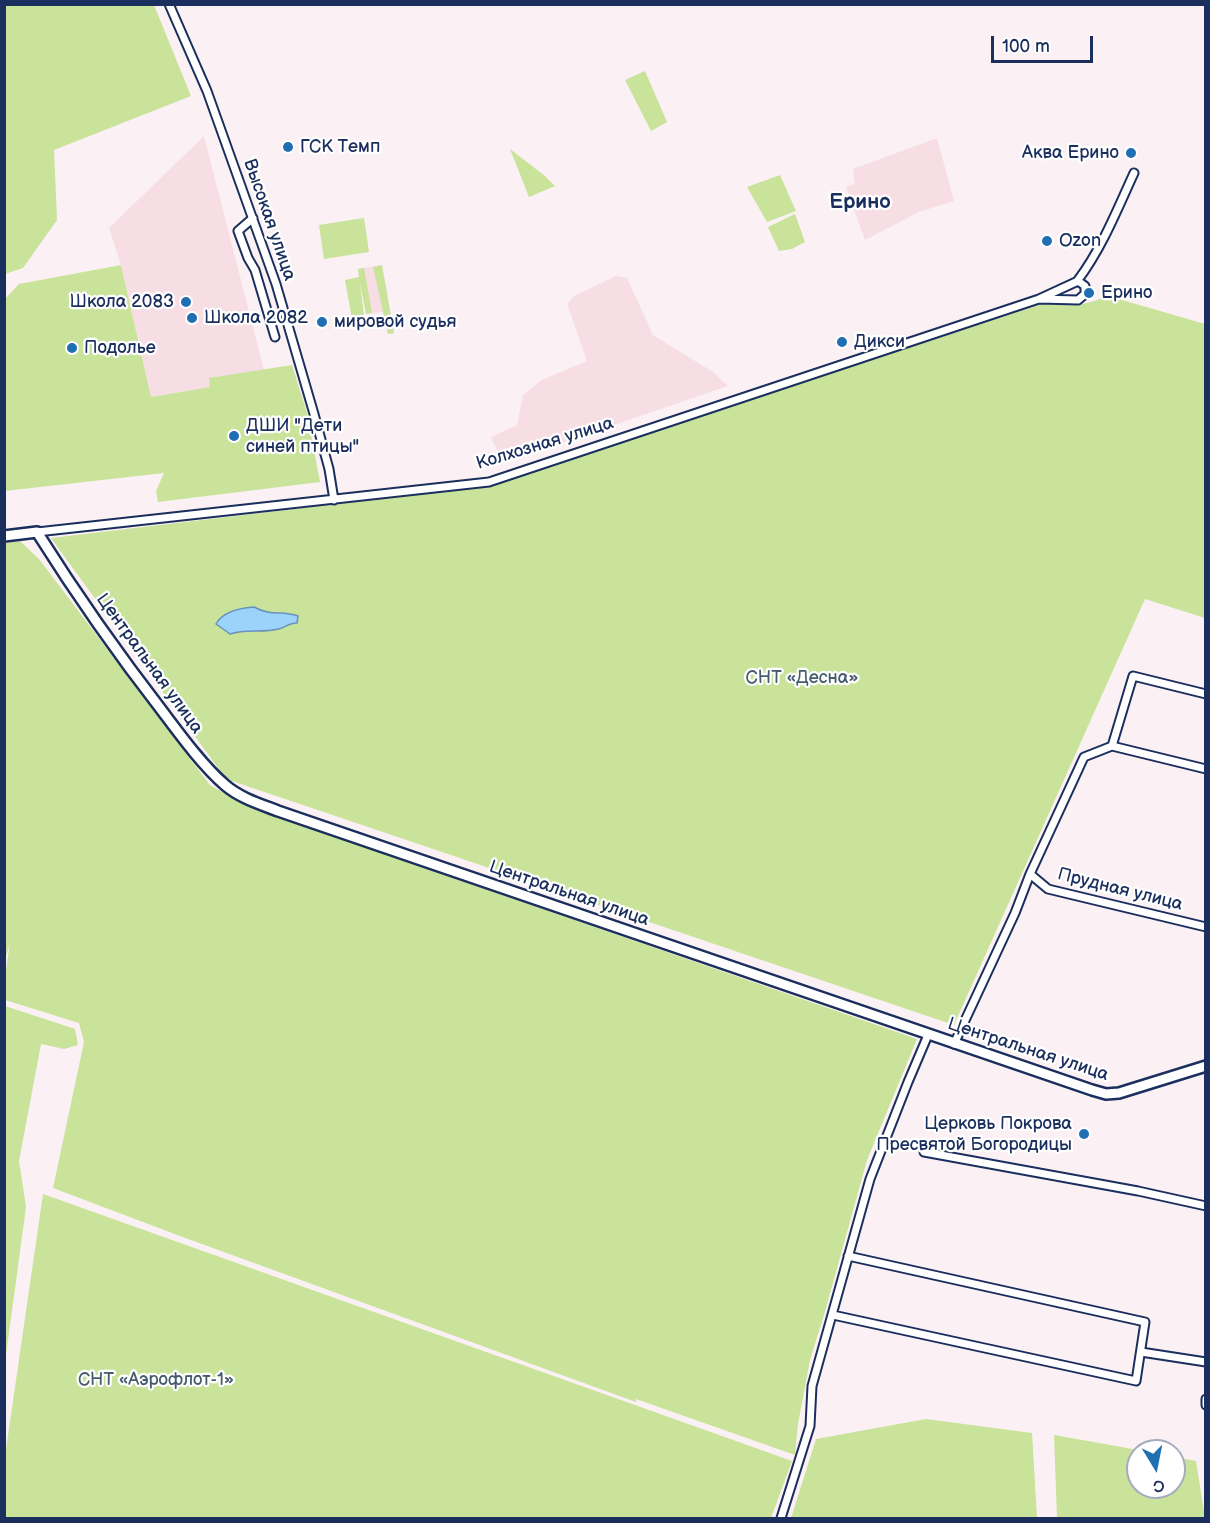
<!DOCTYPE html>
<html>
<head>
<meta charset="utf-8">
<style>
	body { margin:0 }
	#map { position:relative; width:1210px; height:1523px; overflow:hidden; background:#fbf0f3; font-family:"Balsamiq Sans",sans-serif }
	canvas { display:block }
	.frame { position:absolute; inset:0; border:6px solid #1b2f5e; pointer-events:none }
	.north { position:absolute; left:1126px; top:1439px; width:60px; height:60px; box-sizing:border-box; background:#fff; border:2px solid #a4acbf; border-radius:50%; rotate:170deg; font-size:16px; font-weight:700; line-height:24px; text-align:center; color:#1b2f5e }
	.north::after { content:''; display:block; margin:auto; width:21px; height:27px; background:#1f6fb2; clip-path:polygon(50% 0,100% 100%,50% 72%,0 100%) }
	.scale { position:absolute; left:991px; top:36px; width:102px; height:27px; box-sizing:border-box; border:3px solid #1b2f5e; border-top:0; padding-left:8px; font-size:18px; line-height:21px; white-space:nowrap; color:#1b2f5e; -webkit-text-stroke:4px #fff; paint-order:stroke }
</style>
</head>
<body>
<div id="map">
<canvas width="1210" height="1523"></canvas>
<div class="frame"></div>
<div class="north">С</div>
<div class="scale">100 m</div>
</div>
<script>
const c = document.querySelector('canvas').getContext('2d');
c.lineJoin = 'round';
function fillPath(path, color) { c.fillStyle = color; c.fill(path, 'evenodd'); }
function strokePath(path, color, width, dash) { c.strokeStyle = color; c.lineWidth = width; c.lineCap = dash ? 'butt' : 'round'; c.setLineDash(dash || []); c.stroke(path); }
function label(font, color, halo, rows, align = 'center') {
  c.font = font + ' "Balsamiq Sans",sans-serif'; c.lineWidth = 4.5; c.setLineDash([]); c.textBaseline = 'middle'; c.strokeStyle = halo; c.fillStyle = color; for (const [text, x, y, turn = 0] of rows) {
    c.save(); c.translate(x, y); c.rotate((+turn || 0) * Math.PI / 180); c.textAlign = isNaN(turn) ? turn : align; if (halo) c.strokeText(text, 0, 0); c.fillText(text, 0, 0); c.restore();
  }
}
const built = new Path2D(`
	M204,136L264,370L210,378V387L151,397L121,265L109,228Z
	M937,138L954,201L919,212L865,240L846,187L855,184L853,169Z
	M382,265L394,333L388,334L383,312L366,314L358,269Z
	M616,276L627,278L653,335L713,372L728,386L503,463L491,437L517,425L523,395L542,380L587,361L567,304L574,296Z`);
const green = new Path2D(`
	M5,4L154,5L191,96L54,150L57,220L23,268L5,274Z
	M645,71L667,122L651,131L625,80Z
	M510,149L545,176L555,186L529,197Z
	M780,175L796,211L767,222L747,187Z
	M795,214L805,242L792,249L779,251L768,227Z
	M364,218L369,252L324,259L319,225Z
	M121,265L151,397L210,387L209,378L292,365L307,413L320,482L158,502L156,491L164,473L5,491V299L19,284Z
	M382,265L394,333L388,334L373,267Z
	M364,268L372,313L366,314L360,283L364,316L352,319L345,280L359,277L358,269Z
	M1108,296L1205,324V618L1145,599L954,1025L226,779L51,538L487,486L1045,303C1073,307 1082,306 1108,296Z
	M20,541L39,559L210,785L229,796L284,819L917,1039L867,1160L824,1315L810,1360L798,1424L795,1455L636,1399V1402L180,1236L53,1188L84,1042L79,1023L5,1000V977L10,942L5,961L4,543Z
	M5,1006L75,1029L78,1045L64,1049L41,1044L19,1161L26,1207L5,1362Z
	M43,1194L792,1461L771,1518H5V1456Z
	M926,1419L1032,1433L1037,1518H791L816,1439Z
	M1054,1435L1144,1451H1138V1487H1174V1457L1196,1461L1205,1518H1057Z`);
const water = new Path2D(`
	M254,607C272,617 281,610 298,616L297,623C289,623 286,627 279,629C263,633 246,629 230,634L216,624C223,611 240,608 254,607Z`);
const minor = new Path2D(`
	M169,4L207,91L276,284L314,414L329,469L334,500
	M253,218L238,231L248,258L255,270L275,337
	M1078,280C1102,248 1117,210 1134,173
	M37,532L489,482L1039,299L1078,281L1085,286V294L1078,300L1039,299
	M1112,746L1206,769
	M1030,874L1048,889L1206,927
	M954,1044L1015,913L1030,874L1084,757L1112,746L1133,676L1206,694
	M924,1152L1138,1191L1206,1206
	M833,1315L1136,1381L1145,1322L848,1256
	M1141,1352L1206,1362
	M1206,1399V1405
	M781,1518L810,1426L812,1386L870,1179L908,1082L928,1035`);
const tertiary = new Path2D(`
	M4,536L37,532C76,594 118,654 163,712C181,736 203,766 225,785C240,798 260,804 278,811L1092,1090L1106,1094L1119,1093L1206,1066`);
const markers = [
	[288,147,6,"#1f6fb2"],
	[1131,153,6,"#1f6fb2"],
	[1047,241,6,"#1f6fb2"],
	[1089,293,6,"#1f6fb2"],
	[186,302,6,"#1f6fb2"],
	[192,318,6,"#1f6fb2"],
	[322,322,6,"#1f6fb2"],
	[842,342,6,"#1f6fb2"],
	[72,348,6,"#1f6fb2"],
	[234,436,6,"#1f6fb2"],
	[1084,1134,6,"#1f6fb2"]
];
const poiNames = [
	["ГСК Темп",300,147],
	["Аква Ерино",1119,153,"right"],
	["Ozon",1059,241],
	["Ерино",1101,293],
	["Школа 2083",174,302,"right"],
	["Школа 2082",204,318],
	["мировой судья",334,322],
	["Дикси",854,342],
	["Подолье",84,348],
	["ДШИ \"Дети",246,426],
	["синей птицы\"",246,447],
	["Церковь Покрова",1072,1124,"right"],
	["Пресвятой Богородицы",1072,1145,"right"]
];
const streetNames = [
	["Высокая улица",269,220,71],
	["Колхозная улица",545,444,-17],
	["Центральная улица",149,664,54],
	["Прудная улица",1120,890,14],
	["Центральная улица",569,894,19],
	["Центральная улица",1028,1050,18]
];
const parkNames = [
	["СНТ «Десна»",802,678],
	["СНТ «Аэрофлот-1»",156,1380]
];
const quarterNames = [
	["Ерино",860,203]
];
fillPath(built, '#f7dee5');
fillPath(green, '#c9e39a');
fillPath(water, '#9cd3fb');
strokePath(water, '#6891bc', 1.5);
strokePath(minor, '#1b2f5e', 11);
strokePath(tertiary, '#1b2f5e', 14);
strokePath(minor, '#fff', 7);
strokePath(tertiary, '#fff', 9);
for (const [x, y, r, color] of markers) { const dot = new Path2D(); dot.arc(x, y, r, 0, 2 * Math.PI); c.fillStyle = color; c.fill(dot); strokePath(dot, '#fff', 2); }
label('18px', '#1b2f5e', '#fff', poiNames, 'left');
label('18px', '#1b2f5e', '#fff', streetNames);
label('18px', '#465c6d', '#fff', parkNames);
label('bold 21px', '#1b2f5e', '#fff', quarterNames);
</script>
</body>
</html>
